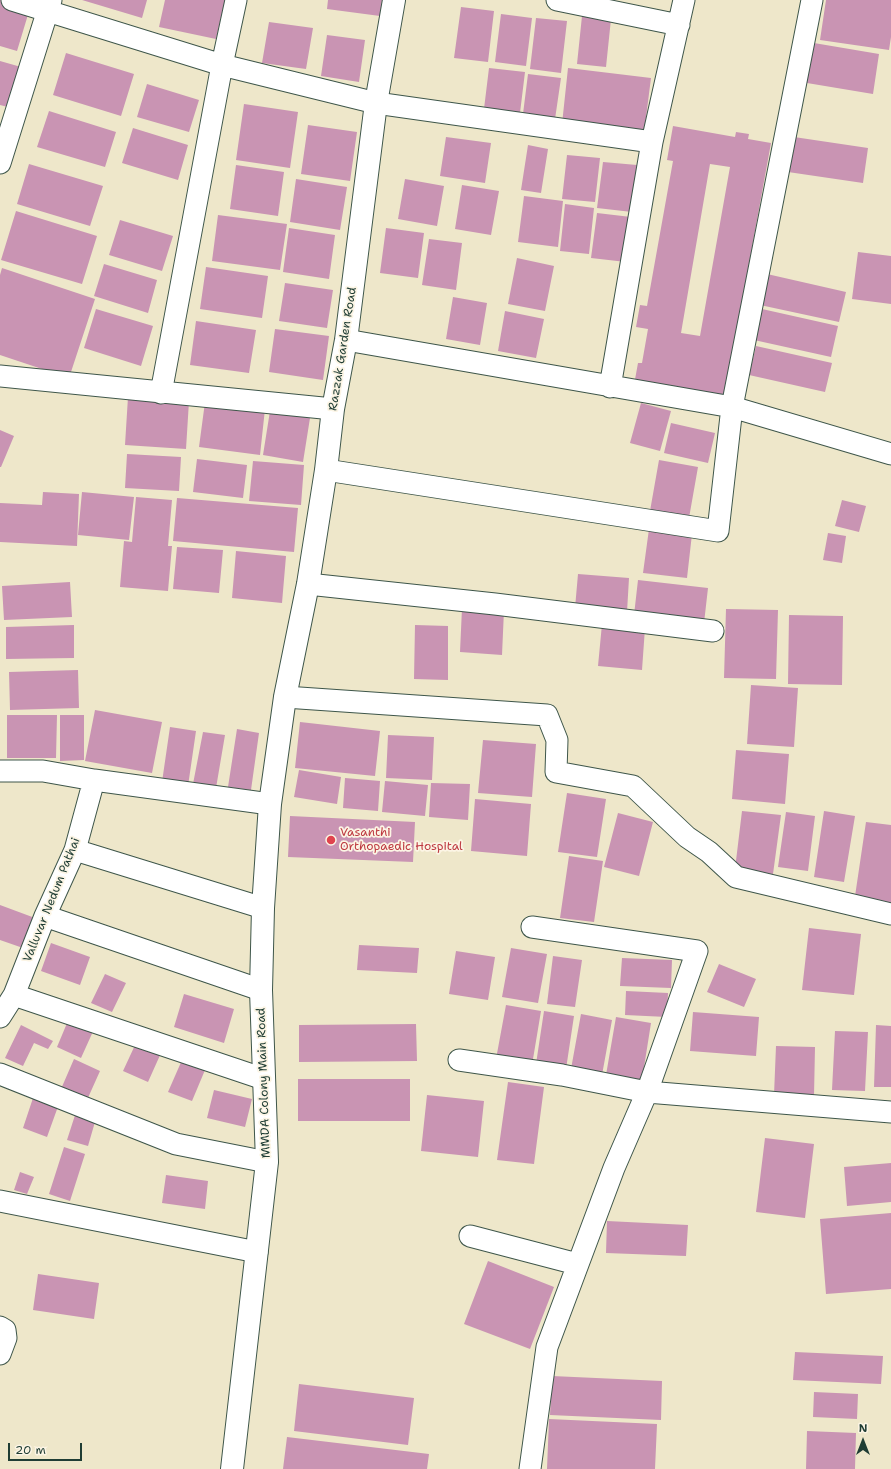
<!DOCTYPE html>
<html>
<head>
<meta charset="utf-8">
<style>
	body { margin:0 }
	#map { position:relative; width:891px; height:1469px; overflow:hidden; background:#eee7ca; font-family:"Shantell Sans",sans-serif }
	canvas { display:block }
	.north { position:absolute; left:843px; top:1421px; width:40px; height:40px; -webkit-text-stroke:3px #fcf5e5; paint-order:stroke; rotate:0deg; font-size:11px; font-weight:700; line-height:16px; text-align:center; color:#1f3d34 }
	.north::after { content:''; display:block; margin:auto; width:14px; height:18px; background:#1f3d34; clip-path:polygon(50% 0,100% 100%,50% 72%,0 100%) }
	.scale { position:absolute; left:8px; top:1443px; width:74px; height:18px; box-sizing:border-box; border:2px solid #1f3d34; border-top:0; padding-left:5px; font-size:12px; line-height:14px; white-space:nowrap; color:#1f3d34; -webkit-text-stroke:3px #fcf5e5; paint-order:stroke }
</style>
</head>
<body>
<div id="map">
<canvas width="891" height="1469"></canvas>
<div class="north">N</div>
<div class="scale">20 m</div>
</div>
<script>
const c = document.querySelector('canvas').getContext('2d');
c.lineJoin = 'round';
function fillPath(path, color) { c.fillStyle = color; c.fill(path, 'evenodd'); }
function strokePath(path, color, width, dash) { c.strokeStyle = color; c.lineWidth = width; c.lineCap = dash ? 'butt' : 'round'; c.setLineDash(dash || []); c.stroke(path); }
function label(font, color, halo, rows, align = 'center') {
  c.font = font + ' "Shantell Sans",sans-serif'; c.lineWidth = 3.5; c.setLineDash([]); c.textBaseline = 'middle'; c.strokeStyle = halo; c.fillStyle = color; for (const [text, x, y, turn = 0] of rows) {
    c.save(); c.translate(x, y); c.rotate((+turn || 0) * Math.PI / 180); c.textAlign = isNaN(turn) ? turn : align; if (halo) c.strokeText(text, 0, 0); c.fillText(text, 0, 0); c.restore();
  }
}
const building = new Path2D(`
	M0,0L30,8L17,51L0,46Z
	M82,0H147L142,18Z
	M165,0H225L216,39L159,27Z
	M328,0H382L380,16L327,9Z
	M826,0H891V37L889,50L820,40Z
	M461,7L494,11L488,62L454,58Z
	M501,14L532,18L526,66L495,62Z
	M582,16L611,19L606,67L577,64Z
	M536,18L567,21L561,73L530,69Z
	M269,22L313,28L306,69L262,63Z
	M327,35L365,40L359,82L321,76Z
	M808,42L879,54L873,94L801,82Z
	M66,53L134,74L121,116L53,95Z
	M0,61L21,67L8,107L0,105Z
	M489,68L525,72L519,121L483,117Z
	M568,68L651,78L644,133L562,124Z
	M528,74L561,78L554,126L522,122Z
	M147,84L199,100L189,132L137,117Z
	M244,104L298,112L290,168L236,160Z
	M49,111L116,132L105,167L37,147Z
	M308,125L357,132L350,181L301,174Z
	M673,126L735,137L736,132L749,134L748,139L771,143L724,401L634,385L638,363H642L648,329L636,327L640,305L647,306L673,161L667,160ZM710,164L730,167L700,336L681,333Z
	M133,128L188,145L178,180L122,163Z
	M446,137L491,143L485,183L440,176Z
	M794,137L868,148L863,183L788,172Z
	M528,145L548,149L541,193L521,190Z
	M567,155L600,158L595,202L562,199Z
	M603,162L637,165L632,212L597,208Z
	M29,164L103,186L90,226L17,204Z
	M236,165L284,172L278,216L230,209Z
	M296,179L347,187L340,230L290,222Z
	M405,179L444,186L437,226L398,219Z
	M462,185L499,191L491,235L455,229Z
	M524,196L563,201L558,247L518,242Z
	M565,204L594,208L589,254L560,251Z
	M16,211L97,236L82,284L1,260Z
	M597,213L631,217L626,262L591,258Z
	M218,215L287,224L280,270L212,261Z
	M120,220L173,236L162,271L109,255Z
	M289,228L335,235L329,279L283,272Z
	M386,228L424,233L418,278L380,273Z
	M429,239L462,243L456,290L422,285Z
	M858,252L891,256V304L852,299Z
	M517,258L554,266L545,311L508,304Z
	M104,264L157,280L148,313L94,296Z
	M206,267L268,276L262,318L200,309Z
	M2,268L95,299L69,378L0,355V275Z
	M767,274L846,292L839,322L760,305Z
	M285,283L333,290L327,328L279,321Z
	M453,297L487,303L480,345L446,339Z
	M96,309L153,326L141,366L84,348Z
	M762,309L838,326L831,357L754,340Z
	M505,311L544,319L536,358L498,351Z
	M196,321L256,330L249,373L190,365Z
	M275,329L329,336L323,380L269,372Z
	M756,346L832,363L825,392L749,375Z
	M128,397L189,401L186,449L125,445Z
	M205,402L265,409L260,455L199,447Z
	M641,403L671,411L660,451L630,443Z
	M270,411L310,418L303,462L263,455Z
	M671,423L715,433L708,463L664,453Z
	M0,430L14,436L1,467H0Z
	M127,454L181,457L179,491L125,488Z
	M197,459L247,465L243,498L193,492Z
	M659,460L698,467L689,518L650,511Z
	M253,461L304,465L301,505L249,501Z
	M43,492L79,494L77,546L0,542V503L42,505Z
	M82,492L134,497L129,540L78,535Z
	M136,497L172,500L168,546H172L168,591L120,587L124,541L132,542Z
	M177,498L298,508L294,552L173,541Z
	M842,500L866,506L859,532L835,526Z
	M649,529L692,534L687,578L643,573Z
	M828,533L846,536L842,563L823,560Z
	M177,547L223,550L219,593L173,589Z
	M236,551L286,556L282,603L232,598Z
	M578,574L629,578L627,612L575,608Z
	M638,580L708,588L704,623L634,615Z
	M70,582L72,617L4,620L2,586Z
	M462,608L504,610L502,655L460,652Z
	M726,609L778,610L776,679L724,678Z
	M789,615L843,616L842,685L788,684Z
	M602,624L645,628L642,670L598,666Z
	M74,625V658L6,659V627Z
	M415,625L448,626V680L414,679Z
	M78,670L79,708L10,710L9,672Z
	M751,685L798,688L794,747L747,744Z
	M95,710L162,722L152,773L85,761Z
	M7,715H57L56,758H7Z
	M60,715H84V760L60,761Z
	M300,722L380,731L375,776L295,768Z
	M170,727L196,731L188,786L162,782Z
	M237,729L259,733L251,790L228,787Z
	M203,732L225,735L216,788L193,784Z
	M388,735L434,737L432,780L386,778Z
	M483,740L536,744L532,797L478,793Z
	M736,750L789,754L785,804L732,799Z
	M299,770L341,777L337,804L294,797Z
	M345,778L380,781L378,811L343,808Z
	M385,781L428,785L425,816L382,812Z
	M431,783L470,784L468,820L429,817Z
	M567,793L606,799L597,857L558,852Z
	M475,799L531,804L527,856L471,851Z
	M742,811L781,815L773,874L735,869Z
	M824,811L855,816L844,882L814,877Z
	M786,812L815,816L808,871L778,867Z
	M618,813L653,822L639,876L604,867Z
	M290,816L415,822L413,862L288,857Z
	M866,822L891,825V909L854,903Z
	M569,856L603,861L594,922L560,918Z
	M0,905L35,918L23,948L0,940Z
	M809,928L861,934L854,995L802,990Z
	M51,943L90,957L80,985L41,971Z
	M359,945L419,948L417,973L357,970Z
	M511,948L547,954L538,1003L502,997Z
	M456,951L495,957L488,1000L449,994Z
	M553,956L582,960L575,1007L547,1004Z
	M622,958L672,960L671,988L620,986Z
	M719,964L756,979L744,1007L707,992Z
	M105,974L126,983L112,1012L91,1003Z
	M626,991L668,993L667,1017L625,1015Z
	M184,994L234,1009L224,1043L174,1027Z
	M506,1005L541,1011L532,1065L496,1059Z
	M544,1011L574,1016L566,1069L536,1064Z
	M693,1012L759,1017L756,1056L690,1051Z
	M581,1014L612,1020L602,1075L571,1069Z
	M70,1016L95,1027L81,1058L57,1047Z
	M616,1017L651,1023L642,1080L606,1075Z
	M416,1024L417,1061L299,1062V1025Z
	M21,1025L53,1041L48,1049L34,1043L23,1066L5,1058Z
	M876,1025L891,1026V1087H874Z
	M835,1031L868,1032L865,1091L832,1090Z
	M136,1043L161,1053L148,1082L123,1071Z
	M776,1046L815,1047L814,1096L774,1095Z
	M74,1059L100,1071L87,1100L61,1089Z
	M182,1060L205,1070L192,1101L168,1092Z
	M298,1079H410V1121H298Z
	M508,1082L544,1087L534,1164L497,1160Z
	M214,1090L252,1099L245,1127L207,1118Z
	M35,1092L60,1101L47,1137L23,1128Z
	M427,1095L484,1101L478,1157L421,1151Z
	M77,1109L97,1115L88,1146L67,1140Z
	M765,1138L814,1144L805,1218L756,1212Z
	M64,1147L85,1154L70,1201L49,1194Z
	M891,1163V1202L847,1206L844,1167Z
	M20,1172L34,1177L27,1194L14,1190Z
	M166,1175L208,1181L205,1209L162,1203Z
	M891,1213V1289L826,1294L820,1219Z
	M607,1221L688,1225L686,1256L606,1253Z
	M488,1261L554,1287L530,1349L464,1324Z
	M38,1274L99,1283L94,1319L33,1310Z
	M795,1352L883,1356L881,1384L793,1380Z
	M552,1376L662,1381L661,1420L550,1415Z
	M299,1384L414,1398L408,1445L294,1431Z
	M814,1392L858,1394L857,1419L813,1417Z
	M549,1419L657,1424L655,1469H547Z
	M807,1431L856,1433L855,1469H806Z
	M287,1437L429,1454L427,1469H283Z`);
const street = new Path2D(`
	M12,0L222,65L376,103L652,142
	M557,0L679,25
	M0,163L51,0
	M346,340L732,407L891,454
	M0,376L333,409
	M610,387L652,142L684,0
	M161,393L222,65L236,0
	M326,470L718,531L732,407L812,0
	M308,584L495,604L713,631
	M285,697L547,715L557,740L556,772L633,786L687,837L709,852L736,877L891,914
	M0,771H43L94,780L270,804
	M75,850L263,908
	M45,916L261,990
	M14,995L264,1079
	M0,1017L14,995L45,916L75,850L94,780
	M459,1060L562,1075L647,1092L891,1112
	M0,1074L176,1144L267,1162
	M0,1201L257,1252
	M470,1236L577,1264
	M0,1327L5,1330L6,1338L0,1354
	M530,1469L547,1347L614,1168L647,1092L697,951L532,927`);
const secondary = new Path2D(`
	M232,1469L267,1162L261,990L263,908L270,804L285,697L308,584L326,470L333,409L346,340L376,103L394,0`);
const markers = [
	[331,840,5,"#e0444e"]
];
const streetNames = [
	["Razzak Garden Road",343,349,-81],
	["Valluvar Nedum Pathai",52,900,-68],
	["MMDA Colony Main Road",264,1083,-92]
];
const healthNames = [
	["Vasanthi",340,833],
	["Orthopaedic Hospital",340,847]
];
fillPath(building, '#c994b3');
strokePath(street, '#3e564a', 23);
strokePath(secondary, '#3e564a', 24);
strokePath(street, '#fff', 21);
strokePath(secondary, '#fff', 22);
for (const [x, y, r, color] of markers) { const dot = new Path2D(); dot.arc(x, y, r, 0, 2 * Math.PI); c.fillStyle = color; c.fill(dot); strokePath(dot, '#fcf5e5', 1.5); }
label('12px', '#1f3d34', '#fcf5e5', streetNames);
label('12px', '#be3a42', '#fcf5e5', healthNames, 'left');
</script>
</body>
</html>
